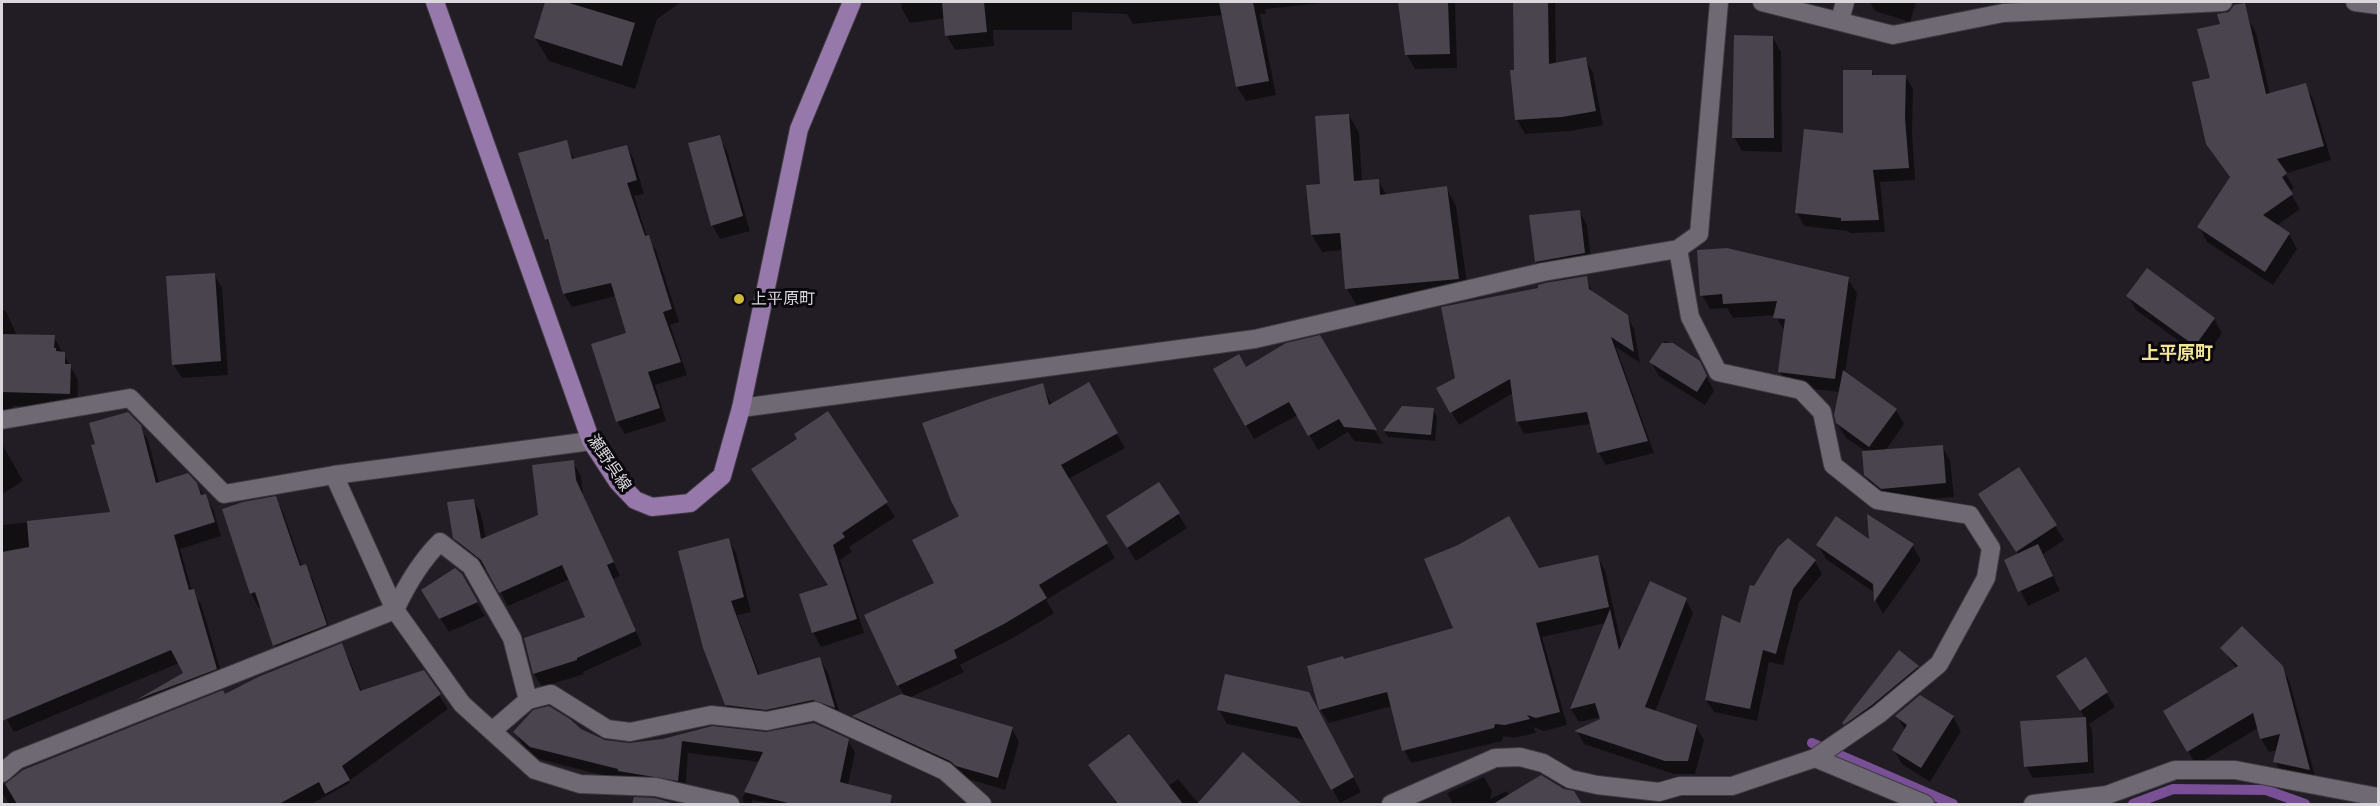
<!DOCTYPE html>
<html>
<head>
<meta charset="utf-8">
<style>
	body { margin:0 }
	#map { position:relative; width:2380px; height:806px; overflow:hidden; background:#221d25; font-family:"Alegreya Sans",sans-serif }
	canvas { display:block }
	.frame { position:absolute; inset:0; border:3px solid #dbd8dd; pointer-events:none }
</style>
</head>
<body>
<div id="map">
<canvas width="2380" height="806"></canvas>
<div class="frame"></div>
</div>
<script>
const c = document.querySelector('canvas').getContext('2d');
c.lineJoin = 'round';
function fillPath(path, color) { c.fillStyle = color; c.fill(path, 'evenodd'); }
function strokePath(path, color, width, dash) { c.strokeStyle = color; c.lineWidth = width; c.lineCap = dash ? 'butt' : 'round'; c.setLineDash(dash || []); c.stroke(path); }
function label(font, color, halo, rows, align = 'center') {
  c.font = font + ' "Alegreya Sans","Noto Sans JP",sans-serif'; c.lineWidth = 6; c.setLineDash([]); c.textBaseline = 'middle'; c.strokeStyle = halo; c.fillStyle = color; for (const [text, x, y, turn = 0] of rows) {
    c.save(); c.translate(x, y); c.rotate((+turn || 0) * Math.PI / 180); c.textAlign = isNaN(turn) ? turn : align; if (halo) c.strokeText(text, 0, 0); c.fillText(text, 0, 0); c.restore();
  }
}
const shadow = new Path2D(`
	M547,2H681L657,19L635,89L549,61L535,38Z
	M901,2H1333L1265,9L1266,14H1260L1276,95L1246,101L1237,87L1222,15L1133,24L1127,14L1072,12V30H993L994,46L955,50L947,36L945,18L910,23L902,9Z
	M1400,2H1455L1457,68L1415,69L1407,55Z
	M1515,2H1555L1556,64L1585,59L1593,73L1603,125L1571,131L1525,134L1517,120Z
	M1870,2H1916L1910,22L1875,11Z
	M2248,18L2256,33L2270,95L2305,85L2313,99L2331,160L2287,173V171L2275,180L2276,182L2286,175L2294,188L2289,191L2300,209L2276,226L2289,234L2297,249L2273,285L2207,242L2199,227L2231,179L2207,143L2212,79Z
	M1773,38L1781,52L1782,152L1742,151L1734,137Z
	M1872,72L1874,76H1905L1913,89L1912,132L1915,180L1880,182L1885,232L1850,233L1848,231L1804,226L1797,213L1845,135Z
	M1349,115L1359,133L1362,182L1378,180L1387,196L1446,188L1456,206L1469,297L1357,306L1347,289L1343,250L1322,252L1312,235L1321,185Z
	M719,136L727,151L750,231L720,239L712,225Z
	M566,142L575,160L627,147L634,160L644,194L634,196L647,237L656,250L679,322L670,325L687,375L655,385L666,421L625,434L617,421L628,334L616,296L572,307L564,294L552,250L546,239Z
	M1579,211L1587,225L1592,268L1545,276L1536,262L1531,216Z
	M214,274L222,288L228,375L182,378L173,364Z
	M1586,278L1594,295L1627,316L1634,329L1640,363L1616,347L1654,453L1606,465L1599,453L1591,424L1524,434L1517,421L1513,393L1459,425L1438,389L1456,378L1540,289Z
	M1848,279L1857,293L1845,373L1896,410L1904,424L1885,451L1942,446L1950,460L1954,497L1890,502L1874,489L1865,475L1867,452L1846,438L1837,423L1840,392L1788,386L1780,372L1785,332L1775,315L1733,318L1727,308L1710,309L1702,295Z
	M2128,296L2214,319L2222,333L2204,359L2136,310Z
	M2,310L6,311L17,336L54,337L78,380L77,408L13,406L15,422L2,425Z
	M1319,337L1383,444L1354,441L1348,432L1318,450L1298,415L1254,439L1215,369H1246Z
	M1665,341L1699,362L1714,391L1705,405L1659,376L1651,362Z
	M1088,384L1125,448L1068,479L1115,558L1046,600L1054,613L1013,638L960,665L964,672L909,698L1012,729L1019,742L1005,790L965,778L861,729L855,717L905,697L898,685L961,516L1042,385L1052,405Z
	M1433,410L1437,417L1435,441L1388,437L1384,431Z
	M139,426L148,440L159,483L196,484L213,509L221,536L180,549L192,591L201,604L224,682L146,713L138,701L185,673L179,663L14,732L6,718L2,720V525L112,514Z
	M798,439L886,503L895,517L849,547L852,552L840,560L864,633L821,647L813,632L829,587Z
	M2,444L23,481L2,494Z
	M573,462L581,476L583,496L620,576L613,579L642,645L583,672L584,674L542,687L534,674L525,639L587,618L570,579L508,606L490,573L463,552L455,538L473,500L481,514L486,539L539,516Z
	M2018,469L2064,540L2043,554L2060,591L2028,606L2006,561L2019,555L1988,508Z
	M1159,484L1187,528L1136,561L1117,531Z
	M275,498L283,512L302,567L305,566L313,580L333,639L283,660L275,646L261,607L259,608L251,594Z
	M728,539L736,553L751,612L737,615L760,676L820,659L828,673L842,721L734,719L726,704Z
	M1871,542L1912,545L1921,560L1883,614L1876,601L1875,593L1826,559L1818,545Z
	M1597,556L1605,570L1622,647L1686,600L1693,613L1655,712L1696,726L1704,740L1695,774H1674L1584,744L1577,731L1602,719L1601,717L1579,722L1571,709L1606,623L1542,637L1567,725L1544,731L1533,727L1536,733L1513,738L1503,736L1502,741L1411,763L1404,750L1392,706L1329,723L1321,711L1309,667L1344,660L1455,629L1538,569Z
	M1815,561L1822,574L1799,602L1783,665L1769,662L1757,721L1714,712L1706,700L1741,625L1755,588Z
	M461,575L485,616L449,632L431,604Z
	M341,645L349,659L362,692L424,672L448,709L349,781L350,783L311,804H9L2,792V785L225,696Z
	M2222,648L2280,666L2289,680L2317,783L2283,775L2275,761L2277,750L2269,752L2261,739L2258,728L2196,765L2165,711L2237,669Z
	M1899,652L1918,667L1926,681L1852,737L1844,723Z
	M2086,659L2115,707L2089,724L2092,730L2094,773L2033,778L2026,766L2085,718L2067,690Z
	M1317,708L1361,792L1340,803L1306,740L1227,724L1219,710Z
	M1897,716L1953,717L1961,731L1930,782L1902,764L1894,750L1905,730Z
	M580,731L605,741L629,745L663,740H848L855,753L848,785L863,799L861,804H776L752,800V803L760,804H745L742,799L760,762L688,753L685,792L625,781L539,759L522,744L515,732Z
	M1243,754L1300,804H1117L1090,765L1167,787L1178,779L1199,804Z
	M1484,777L1492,791L1490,799L1507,791L1509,796L1564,790L1573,793L1581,804H1453L1447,793Z
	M635,799L654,800L675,804H633Z`);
const stream = new Path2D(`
	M1812,743L1953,804
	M2133,804L2173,789L2266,790L2305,804`);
const building = new Path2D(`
	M545,2H566L635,23L622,66L534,38Z
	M942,2H984L987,32L945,36Z
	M1219,2H1253L1269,81L1236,87Z
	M1398,2H1448L1450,54L1405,55Z
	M1513,2H1548L1549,64L1586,57L1596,111L1562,117L1515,120L1510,70H1514Z
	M2245,3L2266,94L2306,83L2324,146L2277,159L2287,173L2282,177L2293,194L2263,215L2290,233L2265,272L2197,227L2230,177L2206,144L2192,82L2210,78L2197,29L2220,24L2217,14L2229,12L2234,5Z
	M1734,35L1773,36L1774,138H1732Z
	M1843,70H1872V75H1906L1905,118L1909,168L1873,170L1879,220L1841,221V218L1795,213L1804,129L1843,133Z
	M1349,114L1354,181L1379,179L1380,195L1447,186L1459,279L1345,289L1340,233L1311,235L1306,185L1320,184L1315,116Z
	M720,135L743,216L711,226L688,143Z
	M567,140L572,159L627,145L637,180L627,183L645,236L649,235L672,309L663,312L681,362L648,372L660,408L616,422L591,344L626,333L611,283L563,294L548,239L545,240L518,153Z
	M1580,210L1585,253L1535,262L1529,215Z
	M1727,248L1849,277L1835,379L1778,372L1785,319L1773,318L1777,301L1723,304L1722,294L1700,296L1697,250Z
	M2147,268L2215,318L2195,346L2126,296Z
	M215,273L221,361L172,365L166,276Z
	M1587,276L1589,289L1628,315L1634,352L1611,337L1648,441L1597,453L1587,412L1516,422L1510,379L1450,413L1436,388L1455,378L1441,307L1538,288V285L1545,283Z
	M2,334L55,335L54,348H56V351L65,352V364H71L70,394L2,392Z
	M1320,335L1377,430L1344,427L1339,419L1308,436L1289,402L1245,426L1213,369L1239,354L1246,367L1286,343Z
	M1662,343H1673L1700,361L1707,376L1697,392L1649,362Z
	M1843,370L1897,409L1869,447L1836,423L1834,415Z
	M1089,382L1118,433L1061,465L1108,543L1039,585L1047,598L1004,624L954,650L957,658L897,686L864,615L934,583L912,540L959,516L951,501L922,423L992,398L1043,383L1049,405Z
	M1402,406L1434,408L1431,435L1383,431Z
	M828,411L888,502L842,533L845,537L833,545L857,619L812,633L799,594L828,585L751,469L797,439L794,434Z
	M128,412L141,425L156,483L188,473L197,483L201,495L206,494L215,522L174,535L189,590L194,589L217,669L136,700L183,673L171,650L2,721V552L29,547L27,521L110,512L91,445L95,444L89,423Z
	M1943,445L1946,483L1881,489L1864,475L1862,451Z
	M574,460L576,480L614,562L607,565L636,631L577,658V660L533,674L524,638L585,617L562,565L499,593L481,560L453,538L447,502L474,499L481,539L538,515L532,465Z
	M2019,467L2057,525L2016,552L1978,494Z
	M1159,482L1180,513L1127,548L1106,516Z
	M276,496L300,566L306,564L327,625L273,646L255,592L250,594L222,509L243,502Z
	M1867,514L1914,544L1874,602L1873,584L1816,545L1836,516L1869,539Z
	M1509,516L1539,568L1598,555L1609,607L1536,623L1560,712L1536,718L1527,715L1530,719L1505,725L1495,724L1494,728L1402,751L1387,692L1319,710L1307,666L1343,656L1344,659L1453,628L1424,559L1458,545Z
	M729,538L744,597L731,601L758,675L820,657L835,708L813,700L766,710L725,705L703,648L678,551Z
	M1788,538L1816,560L1793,589L1776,654L1763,650L1750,709L1705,700L1722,615L1740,623L1750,585L1754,586L1778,547Z
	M2038,544L2053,576L2018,592L2004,560Z
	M455,568L462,574L478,602L439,619L421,590Z
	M1650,581L1687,598L1645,707L1697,725L1688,761H1665L1574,731L1600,719L1595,703L1570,709L1610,609L1619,650Z
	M2242,626L2283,666L2310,770L2273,762L2280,734L2260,739L2253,713L2187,752L2163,711L2238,666L2220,648Z
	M342,643L360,691L424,670L441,694L342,766L350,780L325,794L319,782L279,804H17L5,784L23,770L223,690L225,694L258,677Z
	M1899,650L1919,666L1872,705L1844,725L1842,723Z
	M2086,657L2108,692L2080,711L2056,676Z
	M1225,674L1309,692L1354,777L1331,790L1297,727L1217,710Z
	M901,694L1013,727L998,778L956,766L950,761L852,716Z
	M1920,695L1954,716L1921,768L1892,750L1907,725L1895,716Z
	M549,706L570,719L581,729L605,740L629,743L663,739L712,726L766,732L814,723L849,739L840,782L892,795L890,804H792L744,792L763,752L682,741L678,781L618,771V769L530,747L513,732L533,710Z
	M2086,717L2088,762L2024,767L2020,721Z
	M1129,734L1183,804H1118L1088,765Z
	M1243,752L1302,804H1197Z
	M1541,775L1564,789L1574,791L1582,804H1493Z
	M634,797L655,798L676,804H632Z`);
const minor = new Path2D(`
	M1762,2L1893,35L2003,13L2223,2
	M2355,2L2378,5
	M1840,20L1845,2
	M741,408L1255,339L1543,272L1678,249L1699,234L1719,2
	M2,420L130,398L224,494L334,475
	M591,441L334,475L395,610L462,704L535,770L580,784L656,787L730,804
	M492,731L528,700L551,694L607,729L630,732L711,715L767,721L815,711L945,771L982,804
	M1815,758L1925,804
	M2,773L17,760L395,610C407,584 420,562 440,542L471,566L512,638L528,700
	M1391,804L1495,758L1520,757L1543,763L1570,779L1597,785L1659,792L1680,786H1732L1815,758L1879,714L1939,664L1986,578L1991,548L1970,515L1877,500L1833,465L1822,412L1801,390L1718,372L1690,317L1678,249
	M2033,804L2107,795L2175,770H2235L2378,797`);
const major = new Path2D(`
	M435,2L591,441L618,482L635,500L652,507L690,503L722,476L741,408L799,129L852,2`);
const markers = [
	[739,299,6,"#cdb938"]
];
const poiNames = [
	["上平原町",751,299]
];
const streetNames = [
	["瀬野呉線",609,463,56]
];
const neighbourhoodNames = [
	["上平原町",2177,354]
];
fillPath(shadow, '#0007');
strokePath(stream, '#794f95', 10);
fillPath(building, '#49444d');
strokePath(minor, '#3d3a40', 20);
strokePath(major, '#3d3a40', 20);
strokePath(minor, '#6e6972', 18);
strokePath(major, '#9678ab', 18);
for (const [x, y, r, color] of markers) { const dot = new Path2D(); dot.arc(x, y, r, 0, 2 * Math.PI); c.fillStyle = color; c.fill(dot); strokePath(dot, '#0a080c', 2); }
label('16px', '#dbd8dd', '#0a080c', poiNames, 'left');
label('16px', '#dbd8dd', '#0a080c', streetNames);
label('bold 18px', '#f2e596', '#0a080c', neighbourhoodNames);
</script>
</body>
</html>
